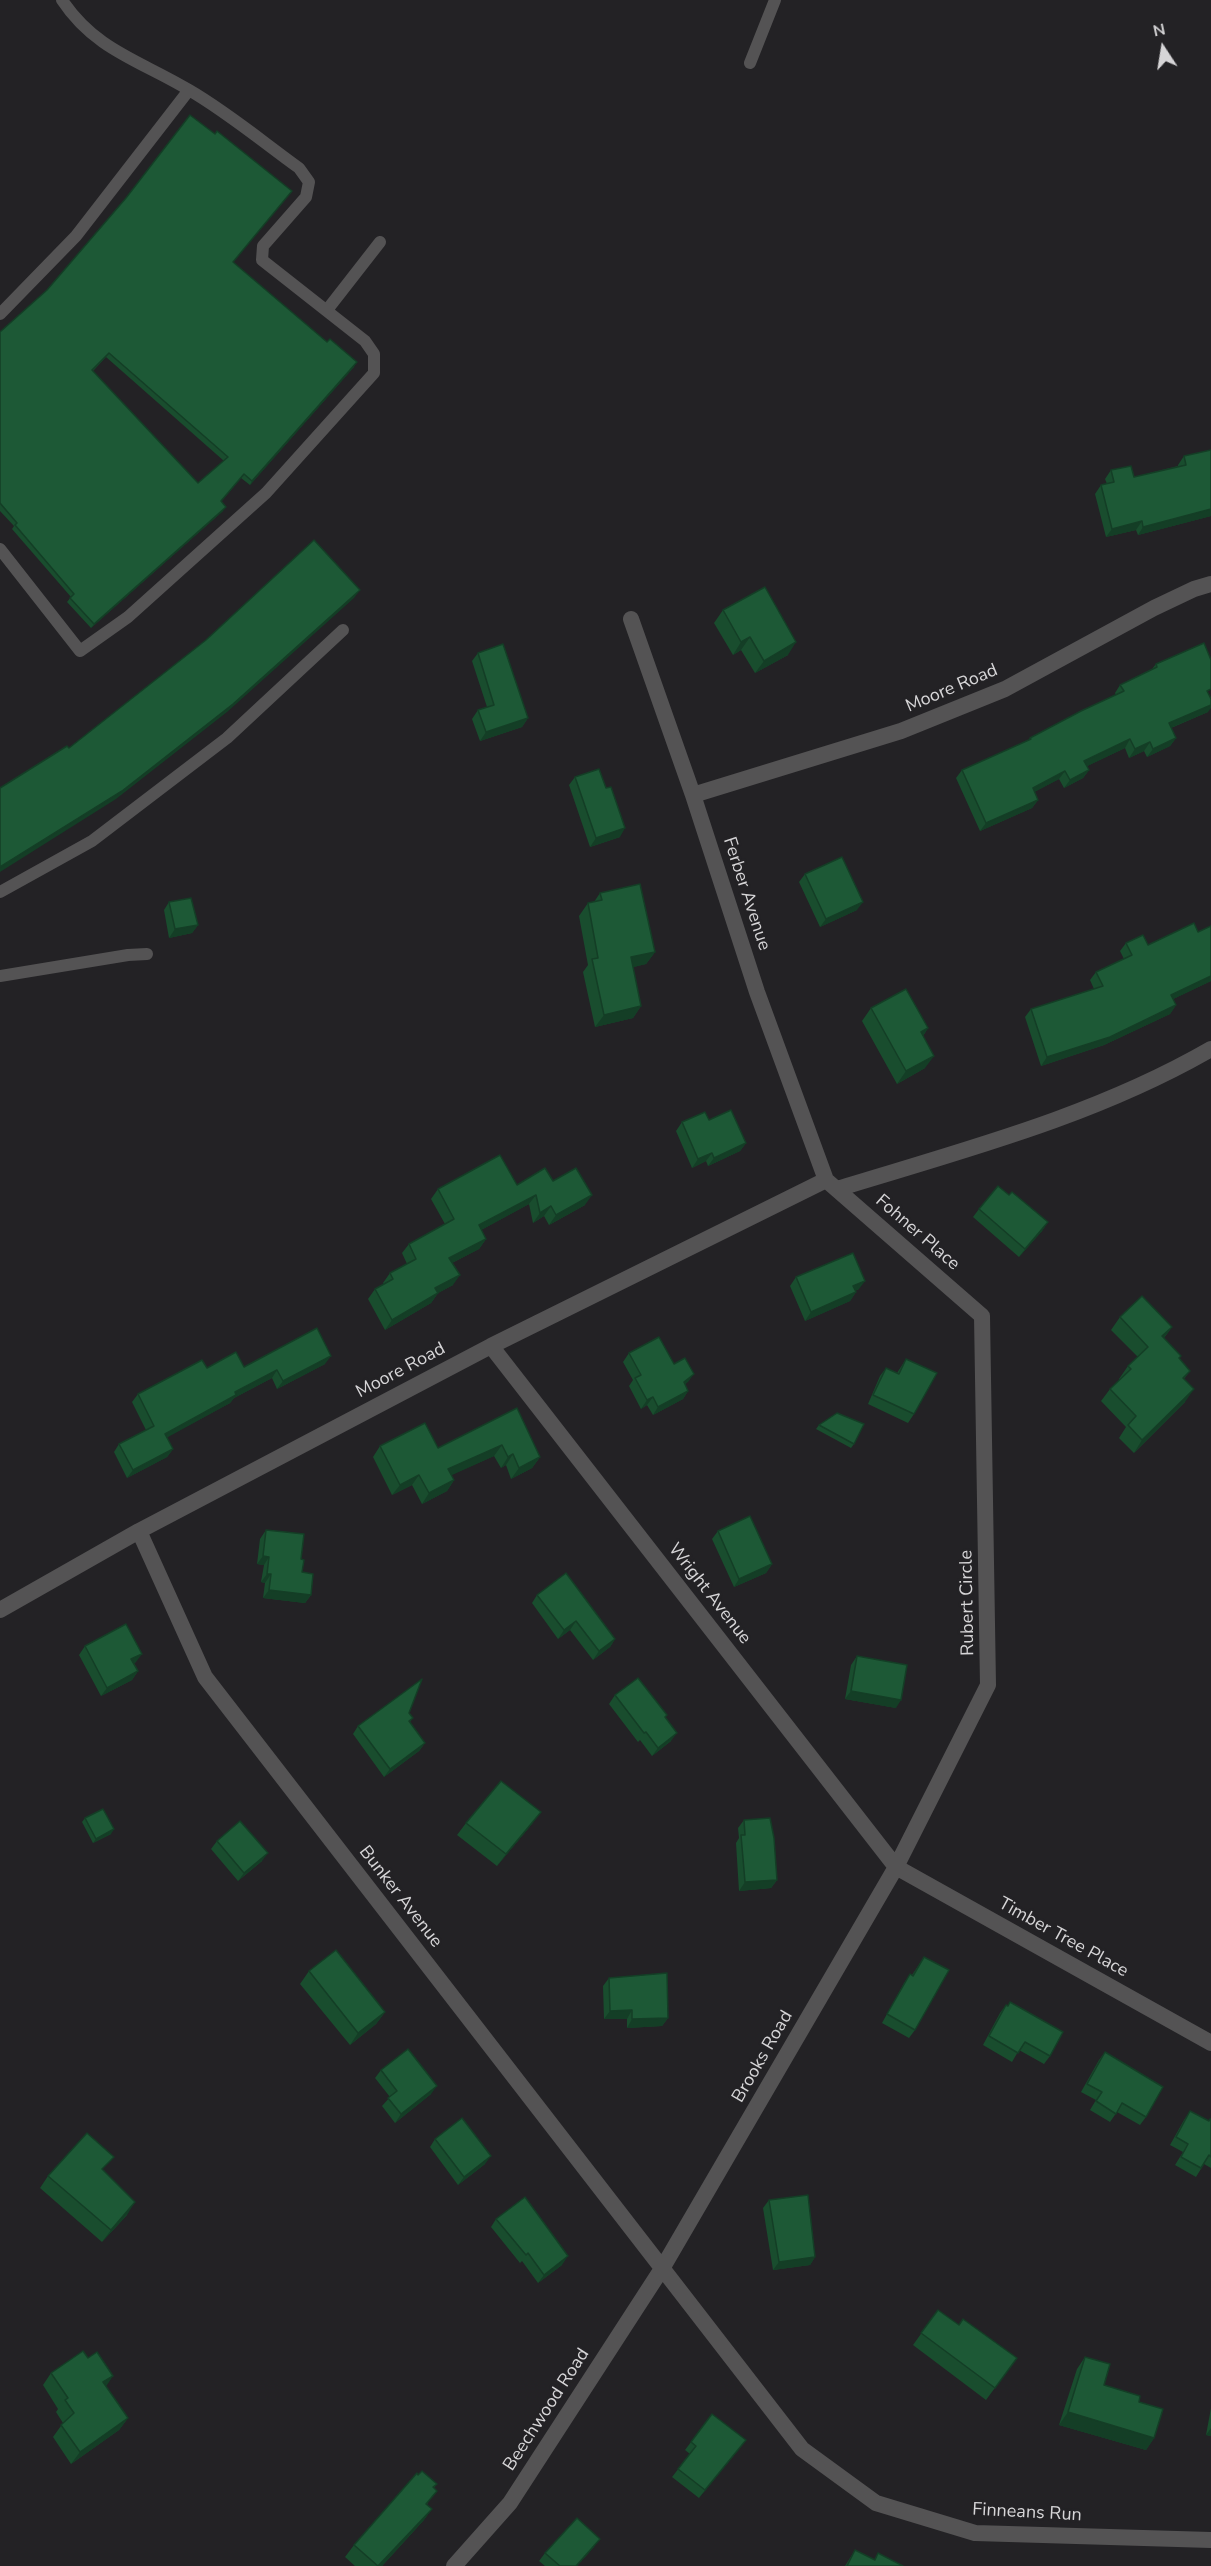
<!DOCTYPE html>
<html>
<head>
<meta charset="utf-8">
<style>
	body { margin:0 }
	#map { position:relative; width:1211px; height:2566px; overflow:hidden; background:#232225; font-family:"Nunito Sans",sans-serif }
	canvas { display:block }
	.north { position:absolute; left:1133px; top:18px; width:60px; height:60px; -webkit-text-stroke:4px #232225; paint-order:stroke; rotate:348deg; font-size:16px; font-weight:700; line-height:24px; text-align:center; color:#d6d5d7 }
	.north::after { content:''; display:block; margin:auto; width:21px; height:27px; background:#d6d5d7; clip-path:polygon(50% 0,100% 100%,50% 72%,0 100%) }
</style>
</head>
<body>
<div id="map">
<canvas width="1211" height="2566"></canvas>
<div class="north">N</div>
</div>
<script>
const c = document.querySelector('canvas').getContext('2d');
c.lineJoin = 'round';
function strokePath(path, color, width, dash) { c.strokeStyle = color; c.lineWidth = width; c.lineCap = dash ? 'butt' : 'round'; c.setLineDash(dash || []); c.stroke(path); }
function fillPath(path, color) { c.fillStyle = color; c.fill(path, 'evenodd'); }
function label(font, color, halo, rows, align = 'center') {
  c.font = font + ' "Nunito Sans",sans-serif'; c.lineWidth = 5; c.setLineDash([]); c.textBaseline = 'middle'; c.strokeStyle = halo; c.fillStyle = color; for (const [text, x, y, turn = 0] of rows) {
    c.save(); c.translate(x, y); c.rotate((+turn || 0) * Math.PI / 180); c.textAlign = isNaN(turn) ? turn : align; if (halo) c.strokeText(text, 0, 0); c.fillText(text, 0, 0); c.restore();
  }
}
const service = new Path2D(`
	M750,63L775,0
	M327,310L380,242
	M0,314L76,236L189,90
	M0,549L80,651L128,617L266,493L374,373V354L365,341L262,260L263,246L306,197L309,182L299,168C263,142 227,112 189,90C141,61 95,50 62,0
	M0,892L92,841L227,738L343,630
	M0,976L128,955L147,954`);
const minor = new Path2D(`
	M693,795L901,731L1005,689L1154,608L1194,589L1211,584
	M837,1189C964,1150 1095,1116 1211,1049
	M491,1346L896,1867L1211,2043
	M139,1531L205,1677L802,2449L876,2503L975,2533L1211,2540
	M0,1610L139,1531L491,1346L826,1180
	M454,2566L510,2503L663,2267L896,1867L988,1685L982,1316L826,1180L757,992L693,795L631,619`);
const wall = new Path2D(`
	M233,262L354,367L250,485L241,478L221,502L223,511L91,628L67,602L71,597L12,529L14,526L0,511V332ZM106,357L224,461L198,483L93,371Z
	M1211,450V516L1138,535L1136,530L1106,537L1095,494L1101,485L1107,484L1105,479L1111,470L1134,477L1178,466V465L1184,456Z
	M723,610L788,655L755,673L741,650L733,655L714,623Z
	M478,653L528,718L522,727L480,741L472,719L478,710L487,707L472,661Z
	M1156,664L1210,696L1208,712L1171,728L1176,738L1170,746L1147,757L1144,751L1129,758L1125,748L1087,766L1089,770L1083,778L1064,788L1059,779L1034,792L1038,800L1032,808L980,831L956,778L962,770L1028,741L1030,738L1116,695L1115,693L1120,685L1152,669Z
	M575,777L620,837L590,847L569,785Z
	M805,874L857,910L820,927L799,882Z
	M600,893L655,952L646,964L633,967L641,1006L633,1018L595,1027L583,972L588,965L579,916L588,903L594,902Z
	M169,902L198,925L192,933L169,938L164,910Z
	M1126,943L1148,945L1211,981L1173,999L1176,1005L1170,1014L1104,1045L1041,1066L1025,1017L1031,1009L1094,989L1090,980L1096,972L1124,959L1120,951Z
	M871,1008L928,1028L923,1036L925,1068L897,1084L862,1021Z
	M709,1120L746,1143L740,1151L708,1166L706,1161L692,1168L676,1131L682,1122Z
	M553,1181L585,1205L549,1225L544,1216L533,1223L529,1204L481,1230L486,1239L479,1249L452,1263L453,1285L438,1293L431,1303L385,1330L368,1299L375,1289L384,1285L383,1283L390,1273L407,1264L402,1253L409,1244L445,1224L431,1199L438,1189L517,1185Z
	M1009,1195L1048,1222L1042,1231L1019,1257L973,1217L979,1209Z
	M796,1277L859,1289L855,1291L856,1292L850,1301L805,1321L790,1286Z
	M1120,1317L1172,1327L1164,1338L1181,1356L1179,1359L1190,1371L1184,1379L1185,1402L1134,1453L1119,1438L1126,1427L1101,1401L1110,1389L1120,1379H1119L1128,1366L1138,1357L1111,1330Z
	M629,1353L674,1364L694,1374L685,1384L688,1391L683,1399L653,1415L647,1405L641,1409L629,1386L633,1380L623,1362Z
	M906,1359L914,1414L908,1423L868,1404L880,1376L886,1368L897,1373Z
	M325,1364L277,1389L272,1378L234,1398L230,1403L167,1437L173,1449L167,1457L127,1478L114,1452L119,1444L146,1430L132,1402L138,1394L207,1368Z
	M517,1408L540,1457L532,1468L511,1479L506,1465L501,1468L494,1456L451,1475L454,1480L447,1491L422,1504L412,1485L392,1495L373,1457L380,1446L438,1448Z
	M819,1425L854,1444L851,1448L816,1429Z
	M266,1530L302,1572L311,1595L305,1603L263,1598L265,1583L261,1582L264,1565L257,1564L260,1539Z
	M718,1531L772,1564L766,1573L734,1587L712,1539Z
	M537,1595L615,1639L610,1647L593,1660L570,1630L558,1639L532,1603Z
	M85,1646L136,1662L134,1663L138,1671L132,1680L101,1696L79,1655Z
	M857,1656L896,1708L845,1699L851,1665Z
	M615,1695L665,1718L671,1741L652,1756L640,1740L638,1742L609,1704Z
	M409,1713L413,1718L410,1722L425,1743L419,1751L384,1777L353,1734L358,1726Z
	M85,1818L111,1834L93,1843L82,1822Z
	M744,1820L777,1880L771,1888L739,1891L736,1843L739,1838L738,1828Z
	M466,1823L532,1824L497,1866L457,1835Z
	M217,1841L262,1861L238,1881L211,1849Z
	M924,1957L915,2030L909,2038L882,2023L904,1983L910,1974L912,1975Z
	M309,1971L385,2012L376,2024L350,2045L300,1984Z
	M609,1978L668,2018L662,2026L627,2028V2019H604L603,1986Z
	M1010,2002L1050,2056L1044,2064L1019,2050L1012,2062L983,2045L1000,2013L1006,2005L1008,2006Z
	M1105,2052L1146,2117L1140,2125L1117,2112L1110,2122L1090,2110L1096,2100L1081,2092L1099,2060Z
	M381,2070L431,2094L395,2123L382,2106L390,2097L375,2078Z
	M1190,2111L1208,2121L1211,2119V2168L1204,2164L1196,2177L1175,2165L1183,2152L1170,2145L1184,2120Z
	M435,2139L485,2164L458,2185L430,2147Z
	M104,2170L127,2215L102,2242L40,2188L48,2176Z
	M769,2200L815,2257L810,2265L773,2270L763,2208Z
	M496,2219L562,2265L538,2283L522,2261L520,2263L491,2227Z
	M938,2310L959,2325L1017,2358L986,2400L913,2345Z
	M1085,2357L1104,2385L1139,2402L1154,2438L1146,2450L1059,2425L1077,2369Z
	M51,2373L106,2386L128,2418L119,2430L71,2464L53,2437L63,2423L56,2412L58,2409L43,2385Z
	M1211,2408V2436L1206,2435Z
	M712,2414L740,2448L699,2498L672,2477L690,2454L685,2450Z
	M418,2475L437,2484L434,2488L427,2505L432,2509L423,2521L382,2566H355L345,2557L354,2545Z
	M594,2547L577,2566H545L539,2561L545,2553Z
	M855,2550L874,2560L878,2553L903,2566H845Z`);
const shadedWall = new Path2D(`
	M357,362L354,367L250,485L252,481Z
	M226,507L223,511L91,628L94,624Z
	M1211,509V516L1138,535L1143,527Z
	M1142,521L1136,530L1106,537L1112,529Z
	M360,590L354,598L227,712L116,799L0,872V867Z
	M750,637L741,650L733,655L741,642Z
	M796,642L788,655L755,673L764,661Z
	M1211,705V708L1208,712L1163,731L1169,723Z
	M528,718L522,727L480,741L486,732Z
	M1176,738L1170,746L1147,757L1153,749Z
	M1130,739L1125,748L1079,770L1084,761Z
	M1150,742L1144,751L1129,758L1135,749Z
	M1089,770L1083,778L1064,788L1070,780Z
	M1065,771L1059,779L1027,796L1033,788Z
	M1038,800L1032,808L980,831L986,823Z
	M625,828L620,837L590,847L596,838Z
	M863,902L857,910L820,927L826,919Z
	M198,925L192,933L169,938L175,929Z
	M655,952L646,964L622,970L631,957Z
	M1211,976V981L1165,1003L1171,995Z
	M1176,1005L1170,1014L1104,1045L1041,1066L1047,1057Z
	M641,1006L633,1018L595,1027L604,1015Z
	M928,1028L920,1041L921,1032Z
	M934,1056L925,1068L897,1084L906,1071Z
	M746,1143L740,1151L708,1166L714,1158Z
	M712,1153L706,1161L692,1168L698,1159Z
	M536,1195L529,1204L472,1235L479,1225Z
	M592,1195L585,1205L549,1225L556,1215Z
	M551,1206L544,1216L533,1223L540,1213Z
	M1048,1222L1042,1231L1019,1257L1025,1249Z
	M486,1239L479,1249L442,1268L449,1258Z
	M460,1275L453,1285L438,1293L431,1303L385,1330L392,1320L435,1288Z
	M865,1281L859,1289L847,1294L853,1286Z
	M856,1292L850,1301L805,1321L811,1312Z
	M1172,1327L1163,1339L1162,1336Z
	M331,1356L325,1364L277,1389L283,1381Z
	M277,1370L272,1378L234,1398L230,1403L159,1442L165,1434L235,1392Z
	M694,1374L688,1382L678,1390L684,1382Z
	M1194,1389L1185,1402L1134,1453L1142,1440Z
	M688,1391L683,1399L653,1415L658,1407Z
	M653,1397L647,1405L641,1409L647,1400Z
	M502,1445L494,1456L441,1480L448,1469Z
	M173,1449L167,1457L127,1478L133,1470Z
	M513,1454L506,1465L501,1468L508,1457Z
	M540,1457L532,1468L511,1479L519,1468Z
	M419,1475L412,1485L392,1495L400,1485Z
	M454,1480L447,1491L422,1504L429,1493Z
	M263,1556L269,1557L264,1565L257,1564Z
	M772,1564L766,1573L734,1587L739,1579Z
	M267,1574H271L265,1583L261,1582Z
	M269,1590L311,1595L305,1603L263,1598Z
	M576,1621L570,1630L558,1639L564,1630Z
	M615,1639L610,1647L593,1660L599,1651Z
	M142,1654L136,1662L126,1668L131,1659Z
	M138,1671L132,1680L101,1696L107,1688Z
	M851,1691L901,1700L896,1708L845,1699Z
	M677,1733L671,1741L652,1756L658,1748Z
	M425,1743L419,1751L384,1777L390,1769Z
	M541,1812L532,1824L497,1866L506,1854Z
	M114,1829L111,1834L93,1843L96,1839Z
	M268,1853L262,1861L238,1881L244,1873Z
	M777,1880L771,1888L739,1891L745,1882Z
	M632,2010L627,2019H604L610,2011Z
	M385,2012L376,2024L350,2045L358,2033Z
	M668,2018L662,2026L627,2028L632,2019Z
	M437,2086L431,2094L395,2123L401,2114Z
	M491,2156L485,2164L458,2185L464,2177Z
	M135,2202L127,2215L102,2242L111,2230Z
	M568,2256L562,2265L538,2283L544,2275Z
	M815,2257L810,2265L773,2270L779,2262Z
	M113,2376L105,2388L103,2382Z
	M1068,2412L1154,2438L1146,2450L1059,2425Z
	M128,2418L119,2430L71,2464L80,2452Z
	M1211,2428V2436L1206,2435Z
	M746,2440L740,2448L699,2498L705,2490Z
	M432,2509L423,2521L382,2566H379Z
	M600,2539L594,2547L577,2566H576Z`);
const building = new Path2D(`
	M190,115L215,134L217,131L292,191L233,262L327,342L330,339L357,362L252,481L244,474L221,501L226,507L94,624L70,598L74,594L15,525L17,523L0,503V332L47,290L126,198ZM109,353L228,457L198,483L92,370Z
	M1211,450V509L1143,527L1142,521L1112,529L1101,485L1114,482L1111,470L1131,466L1134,477L1186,465L1184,456Z
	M314,540L360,590L233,704L122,791L0,867V788L67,746L69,748L206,640Z
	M765,587L796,642L764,661L750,637L741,642L723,610Z
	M1204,643L1211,660V689L1207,691L1211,699V705L1169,723L1176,738L1153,749L1150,742L1135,749L1130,739L1084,761L1089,770L1070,780L1065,771L1033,788L1038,800L986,823L962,770L1031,739L1030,738L1081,711L1124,691L1120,685L1157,667L1156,664Z
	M503,644L528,718L486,732L478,710L494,705L478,653Z
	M599,769L606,788L611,787L625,828L596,838L575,777Z
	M842,857L863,902L826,919L805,874Z
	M640,884L655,952L631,957L641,1006L604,1015L592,959L598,958L588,903L602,900L600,893Z
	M191,898L198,925L175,929L169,902Z
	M1194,923L1198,932L1211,926V976L1171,995L1176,1005L1110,1037L1047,1057L1031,1009L1103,986L1096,972L1132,955L1126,943L1143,935L1148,945Z
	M906,989L928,1028L921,1032L934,1056L906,1071L871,1008Z
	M731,1110L746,1143L714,1158L712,1153L698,1159L682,1122L705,1112L709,1120Z
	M500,1155L517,1185L545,1168L553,1181L576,1168L592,1195L556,1215L551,1206L540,1213L536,1195L479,1225L486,1239L449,1258L460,1275L435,1288L438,1293L392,1320L375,1289L393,1279L390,1273L416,1259L409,1244L454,1219L438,1189Z
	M998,1186L1009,1195L1012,1192L1048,1222L1025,1249L979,1209Z
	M853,1253L865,1281L853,1286L856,1292L811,1312L796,1277Z
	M1142,1296L1172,1327L1162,1336L1181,1356L1179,1358L1190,1371L1183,1378L1194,1389L1142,1440L1128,1425L1136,1416L1110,1389L1131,1369L1128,1366L1148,1347L1120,1317Z
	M317,1328L331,1356L283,1381L277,1370L235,1392L236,1395L165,1434L173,1449L133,1470L119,1444L154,1426L138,1394L202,1360L207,1368L236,1352L244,1367Z
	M659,1337L674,1364L685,1358L694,1374L684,1382L688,1391L658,1407L653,1397L647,1400L635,1378L641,1375L629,1353Z
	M906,1359L937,1373L914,1414L873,1395L886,1368L899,1374Z
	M517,1408L540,1457L519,1468L513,1454L508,1457L502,1445L448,1469L454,1480L429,1493L419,1475L400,1485L380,1446L425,1423L438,1448Z
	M837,1413L864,1424L854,1444L819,1425Z
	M750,1516L772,1564L739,1579L718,1531Z
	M266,1530L304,1534L301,1559L304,1560L302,1572L313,1574L311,1595L269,1590L271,1574H267L269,1557L263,1556Z
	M566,1573L615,1639L599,1651L576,1621L564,1630L537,1595Z
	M126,1624L142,1654L131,1659L138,1671L107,1688L85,1646Z
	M857,1656L907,1665L901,1700L851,1691Z
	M638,1678L667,1715L665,1717L677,1733L658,1748L646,1732L644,1733L615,1695Z
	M422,1679L409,1713L413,1718L409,1721L425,1743L390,1769L358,1726Z
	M501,1781L541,1812L506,1854L466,1823Z
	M103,1809L114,1829L96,1839L85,1818Z
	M770,1818L774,1838L777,1880L745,1882L741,1835H745L744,1820Z
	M240,1821L268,1853L244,1873L217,1841Z
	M336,1950L385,2012L358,2033L309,1971Z
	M924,1957L949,1970L915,2030L887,2014L910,1974L913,1976Z
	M667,1973L668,2018L632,2019V2010L610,2011L609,1978Z
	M1010,2002L1063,2032L1050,2056L1025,2042L1018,2053L989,2036L1006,2005L1008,2006Z
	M408,2049L437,2086L401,2114L388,2098L397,2091L381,2070Z
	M1105,2052L1163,2087L1146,2117L1122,2103L1116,2114L1096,2101L1102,2092L1087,2084Z
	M1190,2111L1209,2121L1210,2119H1211V2157L1209,2155L1201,2168L1181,2157L1188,2144L1176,2137Z
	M462,2118L491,2156L464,2177L435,2139Z
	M87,2133L114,2157L102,2169L135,2202L111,2230L48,2176Z
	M808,2195L815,2257L779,2262L769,2200Z
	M525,2197L568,2256L544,2275L528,2253L526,2255L496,2219Z
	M938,2310L959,2325L963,2319L1017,2358L995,2388L921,2333Z
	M83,2351L88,2358L97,2352L113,2376L103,2382L128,2418L80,2452L61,2425L74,2413L65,2400L68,2398L51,2373Z
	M1085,2357L1110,2364L1104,2385L1140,2396L1139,2402L1163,2409L1154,2438L1068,2412Z
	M712,2414L746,2440L705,2490L678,2469L696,2446L691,2442Z
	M422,2471L437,2484L433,2487L437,2491L426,2504L432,2509L378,2566L354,2545L417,2473L418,2475Z
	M577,2518L600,2539L576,2566H560L545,2553Z
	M855,2550L875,2560L878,2553L903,2566H847Z`);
const streetNames = [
	["Moore Road",952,689,-23],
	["Ferber Avenue",746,894,72],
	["Fohner Place",917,1233,41],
	["Moore Road",401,1371,-28],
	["Wright Avenue",709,1594,52],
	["Rubert Circle",968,1603,-91],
	["Bunker Avenue",400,1897,52],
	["Timber Tree Place",1063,1938,29],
	["Brooks Road",763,2057,-60],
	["Beechwood Road",547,2410,-57],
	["Finneans Run",1027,2513,3]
];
strokePath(service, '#545354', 12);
strokePath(minor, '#545354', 16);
fillPath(wall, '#194d2e');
fillPath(shadedWall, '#143e26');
fillPath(building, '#1d5936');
strokePath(building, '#143e26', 1.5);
label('18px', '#d6d5d7', '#232225', streetNames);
</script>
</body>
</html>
